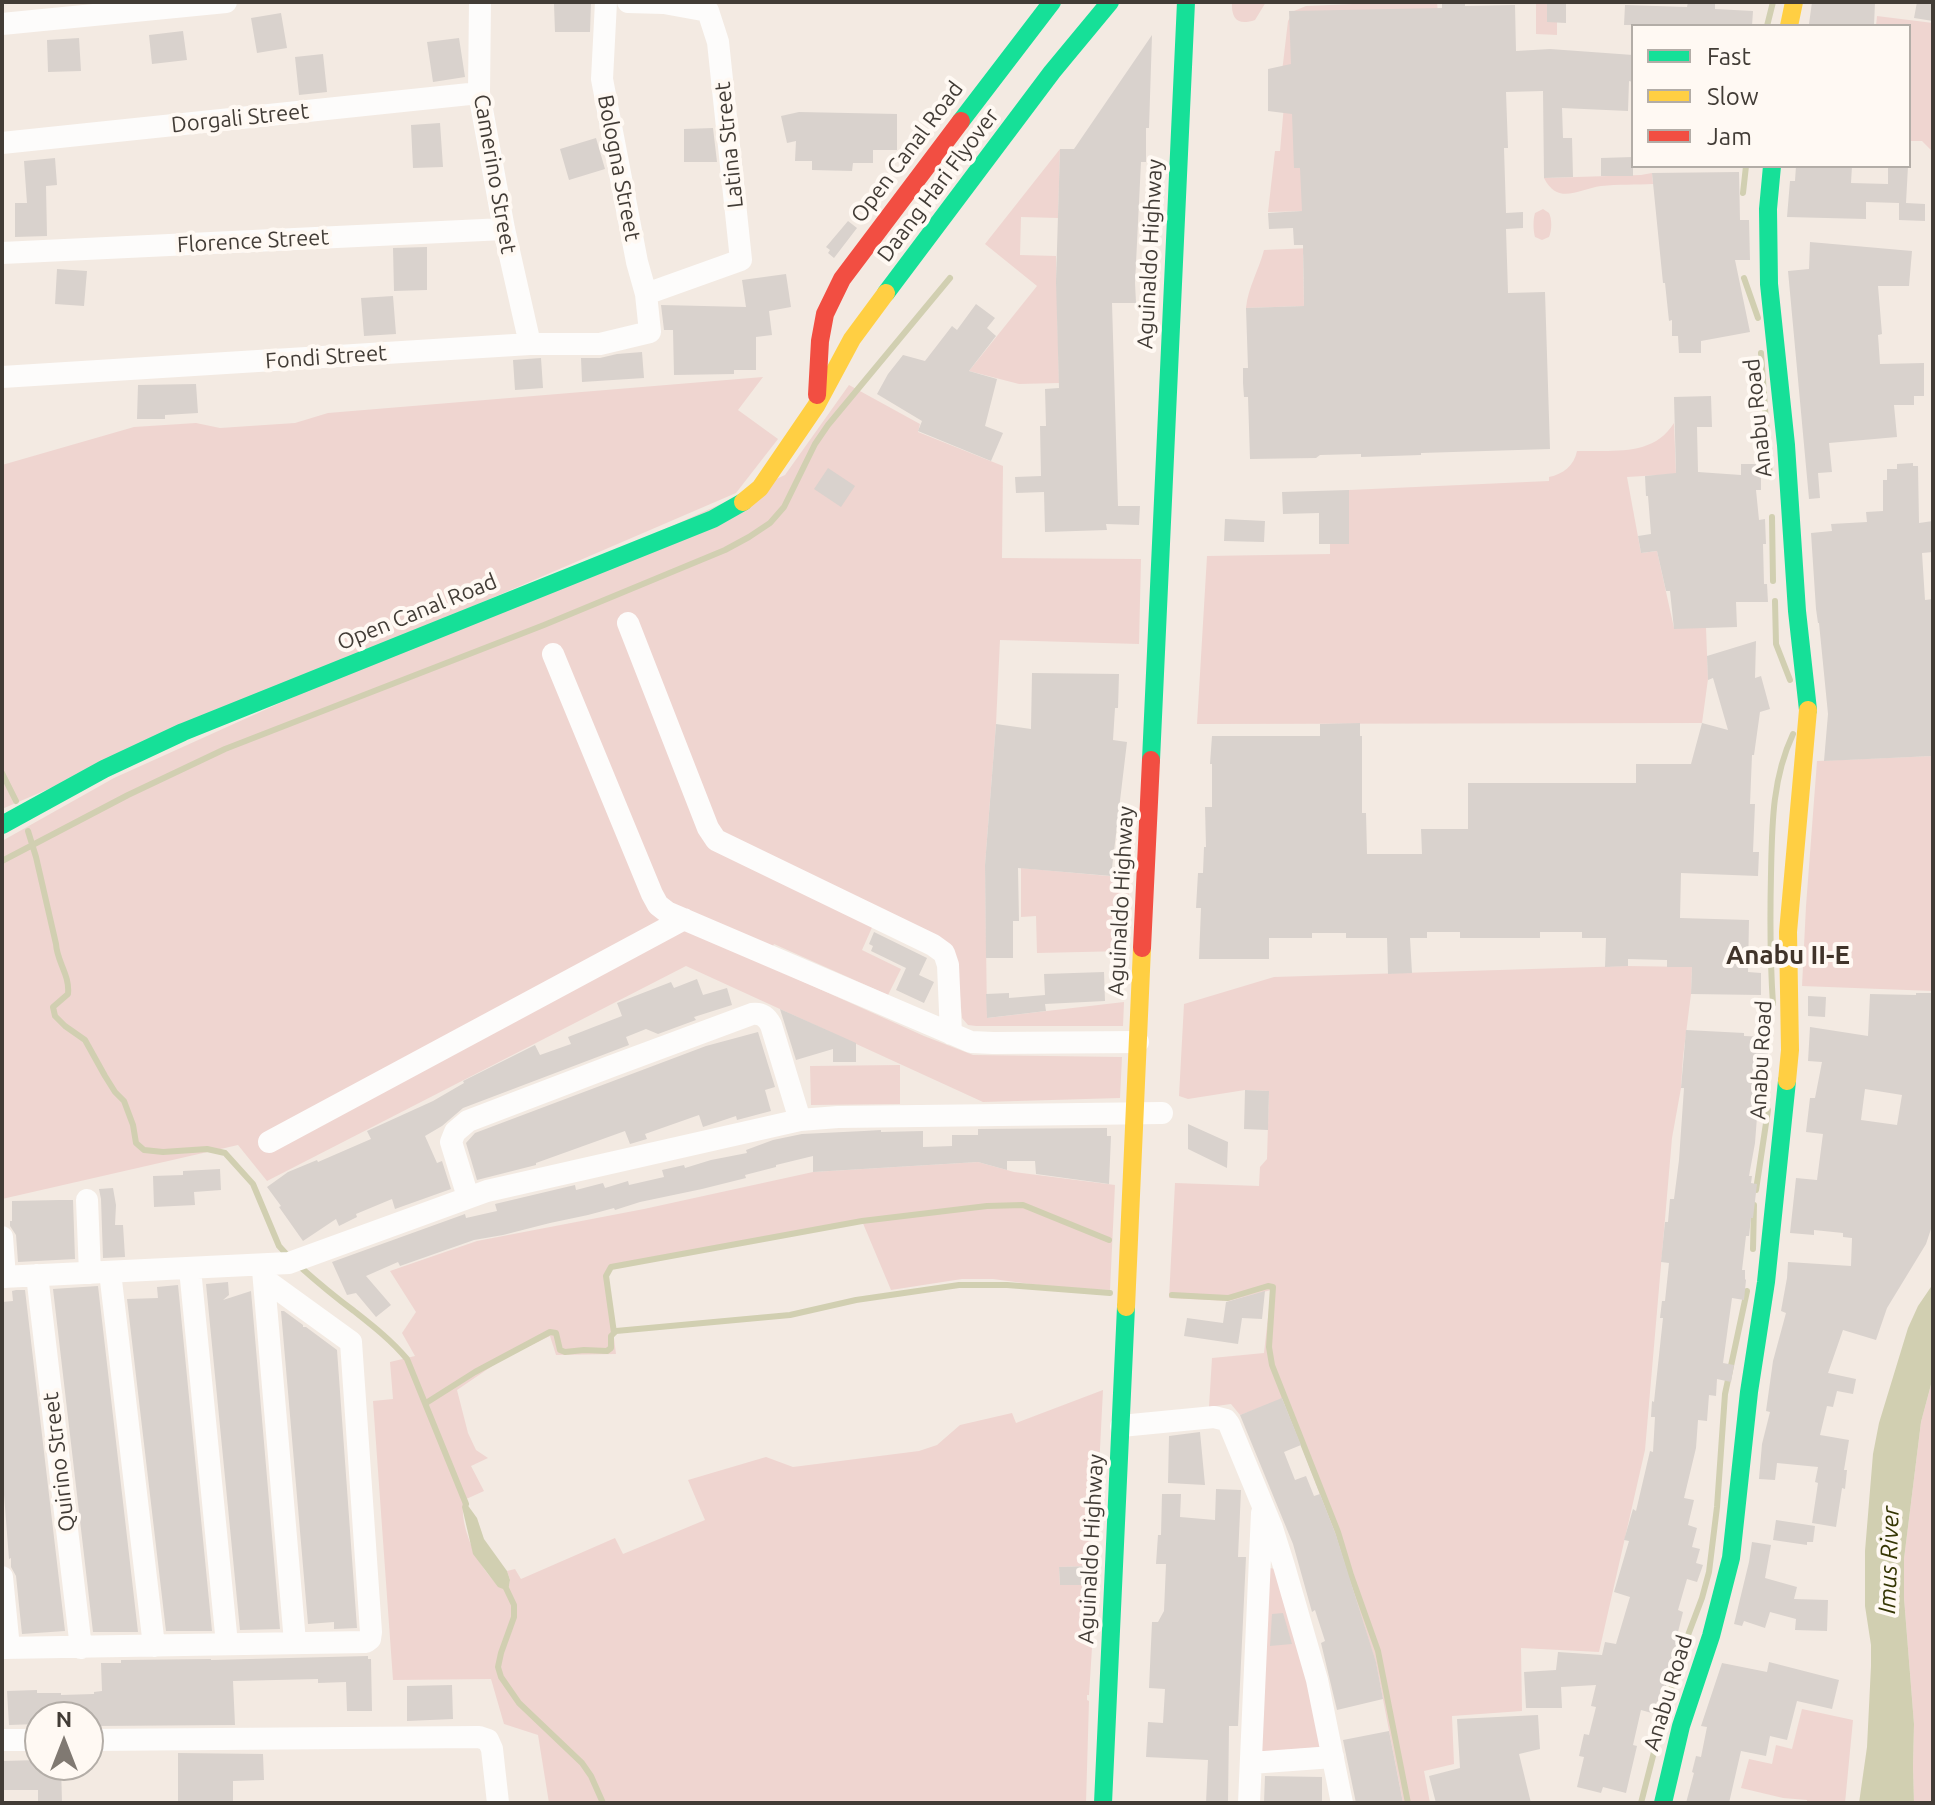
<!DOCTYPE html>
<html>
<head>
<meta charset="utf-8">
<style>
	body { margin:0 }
	#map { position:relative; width:1935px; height:1805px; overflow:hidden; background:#f3eae2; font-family:Ubuntu,sans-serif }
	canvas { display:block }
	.frame { position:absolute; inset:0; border:4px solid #423c36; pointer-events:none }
	.legend { position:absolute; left:1631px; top:24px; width:280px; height:144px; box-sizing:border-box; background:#fff9f3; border:2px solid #b3ada7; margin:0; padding:10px 14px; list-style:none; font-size:24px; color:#423c36 }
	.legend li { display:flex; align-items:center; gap:16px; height:40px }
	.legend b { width:40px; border:2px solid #b3ada7 }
	.north { position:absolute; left:24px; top:1701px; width:80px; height:80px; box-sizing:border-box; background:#fff9f3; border:2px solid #b3ada7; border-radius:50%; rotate:0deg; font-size:22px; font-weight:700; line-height:32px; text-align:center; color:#423c36 }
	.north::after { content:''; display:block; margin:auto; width:28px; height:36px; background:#807972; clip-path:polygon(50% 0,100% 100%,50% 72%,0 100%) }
</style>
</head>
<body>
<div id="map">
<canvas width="1935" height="1805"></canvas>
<div class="frame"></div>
<ul class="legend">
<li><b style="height:10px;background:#16e098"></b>Fast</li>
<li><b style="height:10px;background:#ffcf43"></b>Slow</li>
<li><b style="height:10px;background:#f24e42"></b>Jam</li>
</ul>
<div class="north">N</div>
</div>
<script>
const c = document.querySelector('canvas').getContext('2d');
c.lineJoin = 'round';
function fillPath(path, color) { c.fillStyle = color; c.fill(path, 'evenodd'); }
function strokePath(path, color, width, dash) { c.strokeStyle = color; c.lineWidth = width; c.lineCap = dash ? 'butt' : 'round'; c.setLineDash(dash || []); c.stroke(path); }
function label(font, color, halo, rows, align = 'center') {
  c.font = font + ' Ubuntu,sans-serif'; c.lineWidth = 8; c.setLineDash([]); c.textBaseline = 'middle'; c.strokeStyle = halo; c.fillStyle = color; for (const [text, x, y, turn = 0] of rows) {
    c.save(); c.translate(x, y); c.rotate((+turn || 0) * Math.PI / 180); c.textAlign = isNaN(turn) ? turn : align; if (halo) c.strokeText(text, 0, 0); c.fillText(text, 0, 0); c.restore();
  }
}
const green = new Path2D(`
	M1232,2H1266L1255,20C1238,26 1231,19 1232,2Z
	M1401,2H1437L1438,14L1308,76L1282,72L1288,21L1294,11L1306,6Z
	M1536,2H1547V21L1557,22V35L1536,34Z
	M1877,16L1933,23V152L1922,141H1909V26H1876Z
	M1308,104L1310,211L1268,212L1275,151H1280L1284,105Z
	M1060,149L1058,218L1021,217L1020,255L1056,256L1059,383L1019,384L969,371L1037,286L985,244Z
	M1652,173L1653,184C1636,185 1618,184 1601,186C1579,189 1558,206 1544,178L1641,175Z
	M1543,209L1549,213C1552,219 1552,230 1549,237L1542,240L1535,237C1533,230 1533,219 1535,213Z
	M1311,248L1303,255L1304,306L1246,308C1248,287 1259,270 1264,250Z
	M763,377L738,410L778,439L736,493L2,809V465L134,427L196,423L220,428L295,423L328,413Z
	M849,385L920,424L918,432L1003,466L1002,558L1141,559L1139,644L1000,640L996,724L985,865L987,1018L1124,1002L1123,1026H976L968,1025L962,1018L957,964L874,923L862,950L901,969L888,995L774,944L764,964L924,1036L973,1055L1122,1057L1120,1098L983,1102L686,966L267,1181L238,1145L2,1199V841L114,778L785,475Z
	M1674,423L1676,474L1627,477L1641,553L1657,551L1674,628H1706L1708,679L1702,723L1197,724L1207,556L1330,554V544L1349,543V490L1549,481V477C1563,474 1574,466 1577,451C1612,450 1653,457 1674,423Z
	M1933,756V991L1802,986L1806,906L1817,761Z
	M1021,868L1130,878L1126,951L1037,953L1036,916L1021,917Z
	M1628,966L1692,967L1691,994L1683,1057L1681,1088L1672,1138L1645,1450L1599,1652L1521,1648L1522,1711L1452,1716L1454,1764L1424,1771L1430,1803H1403L1376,1663L1335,1533L1283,1399L1240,1415L1231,1404L1209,1407L1212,1358L1264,1353L1271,1290L1229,1301L1169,1298L1175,1183L1259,1186L1260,1167L1267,1159L1269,1091L1245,1090L1188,1099L1179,1096L1184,1004L1274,977Z
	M900,1065V1104L811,1105L810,1066Z
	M978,1162L1014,1172L1115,1185L1110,1290L1053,1287L993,1279H962L891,1290L862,1221L611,1267L606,1276L616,1354L556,1355L550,1336L501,1360L457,1390L468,1433L476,1450L488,1458L471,1466L484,1491L464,1500C457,1526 483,1580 508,1591L510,1580L507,1571L515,1569L521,1579L615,1538L623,1554L705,1520L688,1480L766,1457L793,1467L919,1451L937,1445L960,1425L1012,1413L1016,1423L1103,1390L1094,1566L1059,1567L1060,1585L1096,1584L1089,1695H1087V1700L1089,1701L1086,1803H549L538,1735L504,1724L491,1679L393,1680L373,1401L393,1399L390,1362L415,1356L402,1333L416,1312L390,1271L477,1241L644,1209L813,1172Z
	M1933,1377V1803H1914L1913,1766L1914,1724L1904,1598V1559L1921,1422Z
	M1268,1568L1278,1569L1324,1747L1258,1752Z
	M1802,1709L1853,1720L1845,1803H1807V1800L1783,1798L1741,1788L1749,1759L1772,1764L1776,1745L1792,1749Z`);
const water = new Path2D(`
	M1933,1284V1377L1921,1422L1904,1559V1598L1914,1724L1913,1766L1914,1803H1859L1867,1747L1871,1666V1645L1865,1606V1551L1873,1454L1879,1423L1908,1328L1918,1306Z
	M464,1500L477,1518L484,1539L507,1571L510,1580L508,1591L498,1587L473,1554L462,1507Z`);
const stream = new Path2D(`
	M1767,26L1773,2
	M1743,193L1746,166
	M1744,278L1758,318
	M1761,353L1770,477
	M1772,517L1773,581
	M1775,601L1776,644L1790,680
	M2,773L16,801
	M28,831L36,857L56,944C57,962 70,975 68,994L53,1007L55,1016L65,1026L85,1040L105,1076L115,1092L124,1101L133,1125L136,1143L144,1150L163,1152L207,1149L225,1153L253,1184L279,1246L290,1258
	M2,861L128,795L225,749L544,625L725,550L749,537L770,523L784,507L815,444L828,425L950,278
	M1773,1004C1770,960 1770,917 1771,874C1772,825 1772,779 1793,734
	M1756,1190L1768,1110
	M1753,1249L1754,1205
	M298,1265C316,1281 335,1297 354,1311C373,1326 391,1340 407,1359L466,1504
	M1172,1295L1228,1298L1268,1286L1273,1287L1269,1347L1272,1365L1338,1532L1351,1575L1378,1651L1408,1803
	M614,1333L606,1276L611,1267L862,1221L987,1206L1023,1205L1109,1240
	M426,1403L475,1372L550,1332L556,1333L560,1350L565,1352L584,1350L607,1351L611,1348V1336L616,1331L790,1315L856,1300L959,1285H1007L1110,1293
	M505,1586L514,1605V1617L501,1653L498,1667L501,1677L519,1703L582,1763L591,1776L603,1803
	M1641,1803L1665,1709L1685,1643L1702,1598L1709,1572L1717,1507L1725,1394L1747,1291`);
const building = new Path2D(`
	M1442,2H1465V6L1515,5L1516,51L1550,49L1633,55V82L1629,81L1628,111L1562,108L1563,138H1572L1573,177L1544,178L1543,91L1506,92L1508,148H1504L1506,213L1523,212V228L1506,229L1508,293L1545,292L1550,449L1421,453V455L1361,457V454L1320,455L1316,458L1250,459L1248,397H1244L1243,383V368H1248L1246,308L1304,306L1303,245H1294L1293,228L1269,229L1268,213L1302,211L1300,168H1294L1292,114L1268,111V69L1291,64L1289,11L1442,8Z
	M1547,2H1566V23L1547,22Z
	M1688,2H1715V9L1753,11L1752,26L1624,25L1625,5L1687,7Z
	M1812,2H1875L1874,26L1809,24Z
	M1917,2H1933V21L1914,18Z
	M591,3L590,32H555L554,4Z
	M281,13L287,48L257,53L251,18Z
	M183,31L187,60L152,64L149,35Z
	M1152,35L1149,128H1146V162H1141L1135,283L1136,303H1112L1118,506H1140L1139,525L1106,524L1107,530L1045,532L1044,492L1016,493L1015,477L1041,476L1040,426H1046L1045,389L1059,388L1056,282L1060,149H1074Z
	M79,38L81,71L48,72L47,40Z
	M459,38L465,77L433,82L427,42Z
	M323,54L327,92L299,95L295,57Z
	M799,112L897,114V150H873V163H853L852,171L812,170V161H795L796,141L787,143L781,116Z
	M440,123L443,167L413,168L411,125Z
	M713,128L717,162H684V129Z
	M596,138L605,169L569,180L560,149Z
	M1633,157V176H1601V158Z
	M55,158L57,185L46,186L47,236L15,237V203H27L24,161Z
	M1796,166H1852L1851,183L1888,184V166H1908L1906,203L1925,204V221L1899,220V203L1866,202V219L1787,217L1790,181H1795Z
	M1739,172L1740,220H1749L1750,260H1735L1750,332L1701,341V353H1679L1678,336H1672V320L1669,321L1665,283H1663L1652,173Z
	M848,221L857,228L834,258L828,253L830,250L826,247Z
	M1810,242L1912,251L1909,286H1878L1882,334L1878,335L1880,364L1924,363V396H1914V405H1894L1897,437L1829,443L1832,472L1818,473L1820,498L1809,499L1788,271L1809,269Z
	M427,247V290L394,291L393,248Z
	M57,269L87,271L84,306L55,304Z
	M786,274L791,307L769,311L772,335L756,337V370H734V374L674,375L673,330H664L661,305L746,307L742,280Z
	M393,296L396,334L364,336L361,298Z
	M976,304L995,318L987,328L996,336L969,371L997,379L985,426L1003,433L991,461L918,431L922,421L877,394L888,374L903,355L925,361L952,326L957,330Z
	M642,352L644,378L582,382L581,358H600L617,354Z
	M541,358L543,388L515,390L513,360Z
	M196,384L198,413L165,415V419H137L138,385Z
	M1711,396L1712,427H1697L1698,472L1741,475V464H1761V490H1756L1759,520L1765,519L1766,544H1763L1764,584H1767L1768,602H1736L1737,627L1674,629L1670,591H1666L1657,551L1641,553L1638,536L1651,534L1648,496H1646L1645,476L1676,473L1674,397Z
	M1913,463V466H1918L1919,523L1933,521V552L1922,553L1925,600L1933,599V756L1824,761L1828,714L1819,623H1818L1816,609L1811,533L1832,531L1831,524L1867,522L1866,512L1883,511V480H1887V469H1897V464Z
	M828,468L855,486L841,507L814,489Z
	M1349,490V544H1319V513L1283,514L1282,492Z
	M1225,519L1265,521L1264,542L1224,541Z
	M1756,641L1755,678L1761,676L1770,709L1760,712L1754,755H1752L1750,804H1755L1753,852H1759L1758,876L1681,873L1680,918L1749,920L1748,972L1761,973V995L1691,994L1692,967H1667V960L1628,959V966L1605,967L1606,938H1582V932H1540V938H1460V932H1427V938H1410L1412,973L1388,974L1387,938H1346V933H1312V938H1269V959H1199L1201,908H1196L1198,873H1203L1204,847H1206L1205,807H1212V764H1210L1212,736H1320V724L1360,723V736H1362V813H1366L1367,854H1422L1421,829H1468V783H1636V764H1691L1702,723L1728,730L1713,678L1708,680L1707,656Z
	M1032,673L1119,674L1118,708H1115L1113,740L1127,742L1111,876L1018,868L1019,921H1013V958H986L985,865L996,724L1031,729Z
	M874,932L927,958L919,975L934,982L924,1003L896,990L906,968L871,951L873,946L869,944Z
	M1104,972L1105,1001L1045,1004L1046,1011L987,1018L986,994L1009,993V998L1045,995L1044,974Z
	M697,979L703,995L727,988L732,1005L694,1017L696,1020L658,1034L646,1029L626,1037L629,1045L463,1108L442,1126L425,1136L437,1163L442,1161L451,1189L395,1209L392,1199L356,1214L357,1217L339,1226L336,1219L303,1241L279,1207L281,1206L267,1187L288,1172L317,1160L318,1162L371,1139L367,1131L433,1101L464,1083L463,1081L535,1045L540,1055L571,1044L568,1037L622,1016L617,1003L671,982L674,988Z
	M1916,993H1933V1223L1926,1244L1887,1308L1876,1340L1843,1330L1828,1373L1856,1379L1853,1394L1837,1391L1833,1407L1827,1406L1820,1435L1849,1440L1844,1470H1847L1845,1489L1842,1488L1836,1527L1812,1523L1818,1483L1815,1482L1818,1467L1777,1463L1775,1480L1759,1479L1762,1444L1770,1412L1766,1411L1773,1361L1786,1313L1781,1311L1787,1278L1788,1262L1851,1266L1852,1238L1843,1237V1233L1814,1230V1235L1790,1233L1796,1178L1817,1180L1823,1134L1806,1132L1810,1098H1815L1822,1062L1808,1061L1810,1027L1868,1036L1870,994L1916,995ZM1865,1089L1902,1095L1897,1125L1861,1120Z
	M1808,996L1826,997L1825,1017L1808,1016Z
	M780,1009L856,1043V1062H833V1049L796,1060Z
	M1686,1030L1744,1033V1036L1769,1037L1766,1078L1761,1104H1758L1755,1143L1749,1176H1752L1751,1183L1757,1184L1753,1218H1751L1749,1236H1746L1742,1270H1745V1279L1746,1280L1744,1300L1732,1298L1723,1363L1734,1365L1731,1382L1717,1379L1716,1396L1709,1395L1707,1421L1698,1420L1696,1448L1684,1498L1694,1500L1688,1525L1697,1528L1692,1547L1700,1549L1696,1563L1703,1565L1697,1582L1687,1579L1678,1610L1683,1612L1678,1632L1682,1633L1681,1636L1690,1639L1683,1660L1677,1658L1673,1671L1670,1670L1659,1715L1641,1710L1633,1745L1637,1746L1626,1793L1603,1787L1601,1793L1577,1787L1584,1757L1579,1756L1584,1734L1589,1735L1596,1707L1591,1706L1596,1685L1561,1687L1562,1708H1526L1524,1672L1556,1670L1558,1652L1602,1655L1605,1642L1616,1644L1630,1597L1614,1592L1629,1541L1624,1540L1633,1509L1636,1511L1650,1451L1653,1452L1655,1417H1651L1652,1401L1654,1402L1663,1318H1660L1662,1301H1665L1669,1263L1661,1262L1665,1222H1668L1670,1199H1674L1679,1160L1684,1088H1681Z
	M758,1032L775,1087L765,1090L771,1111L737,1120L736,1116L703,1127L699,1115L645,1134L647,1139L630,1144L625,1131L536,1163V1165L477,1180L466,1143L475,1133L706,1046Z
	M1245,1090L1269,1091L1268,1130L1244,1129Z
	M1188,1124L1228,1142L1227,1168L1188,1149Z
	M1107,1128V1136H1111L1109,1184L1036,1174L1035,1161H1007V1170L978,1162L813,1172V1156L776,1165V1167L745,1175L746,1178L702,1189L640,1202L615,1210L614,1208L588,1215L550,1223L503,1235L474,1240L400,1266L398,1262L366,1276L391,1305L376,1317L356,1293L347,1295L332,1262L465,1214L466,1218L497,1211L495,1204L575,1185L576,1190L603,1183L605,1188L628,1181L629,1185L664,1177L662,1170L684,1165L685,1168L711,1160L747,1153L746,1150L773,1140L802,1134L864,1131L881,1130V1132L923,1131V1147L952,1146V1135H978V1129Z
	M220,1169L221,1190L194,1192L195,1205L154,1207L153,1176L183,1175V1171Z
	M113,1188L116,1205L115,1225H123L125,1257L103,1258L101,1199L99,1189Z
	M59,1200H73L75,1259L18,1262L16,1235L10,1226V1221H12V1201Z
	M228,1282L229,1295L223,1300L251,1291L280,1629L240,1630L206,1284Z
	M178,1285L212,1631H166L127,1299L158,1298L157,1287Z
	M98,1286L138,1632H93L53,1289Z
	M16,1290H25L65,1631L22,1634L16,1576L11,1567V1558L9,1559L2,1469V1302L13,1301L12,1291Z
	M1265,1291L1262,1319L1242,1318L1238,1344L1184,1336L1187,1318L1223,1323L1226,1302Z
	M281,1311H284L303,1325V1327H306L337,1350L357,1628L334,1629V1622L308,1624Z
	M1282,1398L1301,1445L1284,1452L1295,1480L1306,1476L1314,1496L1320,1494L1336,1535L1376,1662L1383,1699L1337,1710L1321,1643L1325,1641L1315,1610L1312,1612L1293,1544L1240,1415Z
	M1200,1432L1205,1485L1168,1483L1169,1436Z
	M1216,1489L1241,1490L1238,1557H1246L1238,1726H1229L1228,1803H1206L1208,1760L1146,1757L1148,1722L1163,1723L1165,1689L1149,1688L1152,1622H1158L1164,1611L1166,1564H1156L1158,1535H1161L1162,1494H1181L1180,1517L1215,1520Z
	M1776,1520L1815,1526L1813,1542H1807V1545L1773,1540Z
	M1752,1542L1771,1545L1765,1578L1797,1587L1794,1599L1828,1600L1827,1631L1795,1630L1796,1619L1770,1612L1765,1628L1744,1621L1742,1626L1734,1624L1749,1562Z
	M1091,1566L1090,1585H1060L1059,1567Z
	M1283,1613L1292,1644L1270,1646L1272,1614Z
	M368,1656V1659H371L372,1711H347L346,1682L318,1683V1679L233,1681L235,1725L95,1726V1718L88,1719V1717H40L38,1724L9,1725L7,1691L37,1690V1693H61V1695L94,1694V1692L102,1691L101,1663H121V1660L211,1659V1660Z
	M1769,1662L1839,1680L1832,1709L1797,1701L1787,1740L1770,1736L1766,1756L1741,1751L1729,1803H1686L1694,1773L1692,1772L1696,1756L1701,1757L1707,1727L1701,1726L1722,1663L1767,1672Z
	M452,1685L453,1719L407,1721V1686Z
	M1538,1715L1540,1749L1519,1754L1531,1803H1436L1429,1776L1460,1768L1457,1719Z
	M1389,1731L1403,1803H1356L1343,1740Z
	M178,1753L263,1754L264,1780L233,1781V1803H178Z
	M40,1760V1765H61L62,1803H38V1790H2V1761Z
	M1265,1776L1322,1777V1803H1264Z`);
const street = new Path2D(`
	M480,2L479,93L504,229L530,344
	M628,2L664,3L708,11L718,42L741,260L646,294
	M2,24L226,2
	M2,143L479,93
	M2,253L504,229
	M2,377L530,344H600L650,332L646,294L637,262L602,79L606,2
	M628,623L708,828L716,840L933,945L944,953L948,965L951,1034
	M553,654L652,894L658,905L667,912L971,1042L993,1043L1138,1042
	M269,1142L684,919
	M468,1197L451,1142L455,1132L468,1121L612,1066L752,1014C761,1013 767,1017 771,1025L800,1120
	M87,1200L90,1273
	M2,1237L5,1277
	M190,1269L227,1644
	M263,1270L295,1642
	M110,1272L154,1646
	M37,1275L81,1648
	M2,1277L289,1263L487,1191L800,1120L838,1117L1162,1113
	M1121,1426L1214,1417L1226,1420L1229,1424L1272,1528L1284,1566L1317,1680L1342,1803
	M2,1577L9,1648
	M2,1648L366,1642L370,1639L371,1632L351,1342L264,1279
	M2,1740H40
	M88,1740L479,1737L488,1740L492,1749L498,1803
	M1251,1763L1333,1757
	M1249,1803L1262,1513`);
const fast = new Path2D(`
	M961,121L1052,2
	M1772,166L1768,209L1769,284L1786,445L1797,611L1808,710
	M886,293L1052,72L1110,2
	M1151,760L1186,2
	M2,825L104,769L183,732L713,519L743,502
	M1103,1803L1126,1307
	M1663,1803L1681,1726L1711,1636L1731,1558L1749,1392L1766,1282L1787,1081`);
const slow = new Path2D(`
	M1789,26L1794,2
	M743,502L760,488L816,406L852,339L886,293
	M1787,1081L1790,1050L1788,932L1808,710
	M1126,1307L1142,948`);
const jam = new Path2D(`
	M817,395L820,341L825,314L842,279L961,121
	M1142,948L1151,760`);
const streetNames = [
	["Dorgali Street",240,118,-6],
	["Latina Street",729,145,-96],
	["Open Canal Road",907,152,-53],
	["Bologna Street",619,168,79],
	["Camerino Street",495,174,80],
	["Daang Hari Flyover",938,185,-53],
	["Florence Street",253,241,-3],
	["Aguinaldo Highway",1150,254,-87],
	["Fondi Street",326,357,-4],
	["Anabu Road",1758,418,-96],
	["Open Canal Road",417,612,-22],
	["Aguinaldo Highway",1121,901,-87],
	["Anabu Road",1761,1060,-87],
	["Quirino Street",59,1462,-97],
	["Aguinaldo Highway",1091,1549,-87],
	["Anabu Road",1668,1693,-73]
];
const waterNames = [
	["Imus River",1889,1560,-88]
];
const quarterNames = [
	["Anabu II-E",1788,955]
];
fillPath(green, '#efd5d0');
fillPath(water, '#d1cfb1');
strokePath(stream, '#d1cfb1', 6);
fillPath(building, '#d9d2cd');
strokePath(street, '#fdfcfb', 22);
strokePath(fast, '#16e098', 18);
strokePath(slow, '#ffcf43', 18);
strokePath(jam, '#f24e42', 18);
label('22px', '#423c36', '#fff9f3', streetNames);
label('italic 24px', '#353604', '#fff9f3', waterNames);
label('bold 26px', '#40342a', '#fff9f3', quarterNames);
</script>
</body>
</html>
